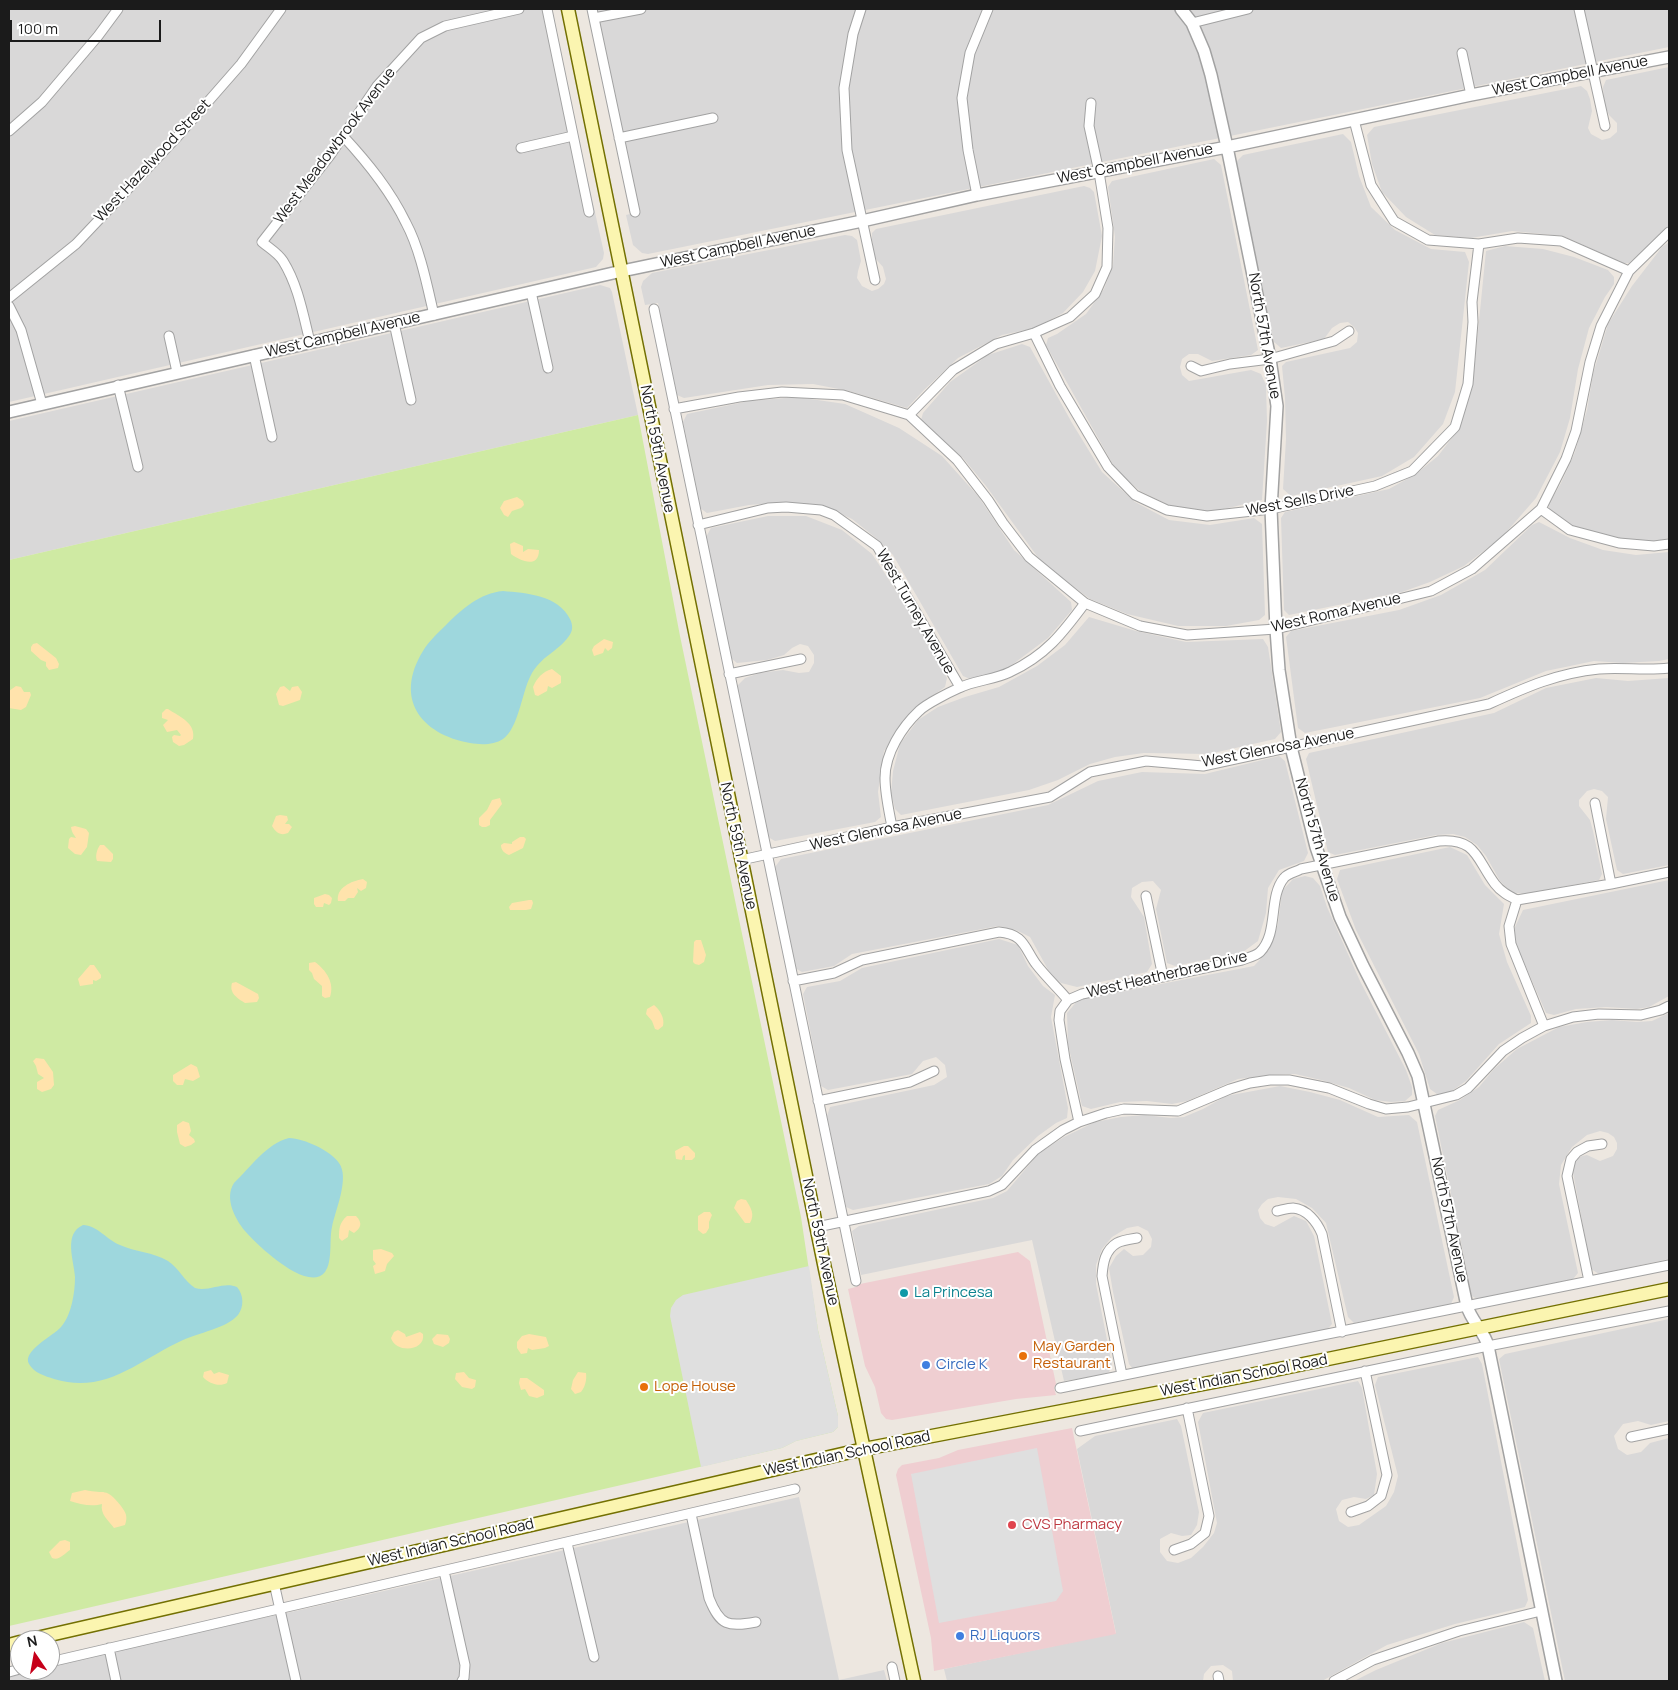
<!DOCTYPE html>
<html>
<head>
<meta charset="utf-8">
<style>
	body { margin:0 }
	#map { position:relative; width:1678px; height:1690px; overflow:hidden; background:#ede7e0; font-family:Manrope,sans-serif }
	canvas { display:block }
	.frame { position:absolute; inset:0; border:10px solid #1b1b1b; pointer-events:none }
	.north { position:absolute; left:10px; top:1630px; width:50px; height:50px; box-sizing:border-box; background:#fff; border:1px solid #a4a4a4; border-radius:50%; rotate:348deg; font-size:14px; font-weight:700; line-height:20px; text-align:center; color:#1b1b1b }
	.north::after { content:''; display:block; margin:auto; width:18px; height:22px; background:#c6001a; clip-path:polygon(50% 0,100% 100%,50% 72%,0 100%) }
	.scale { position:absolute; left:10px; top:20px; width:151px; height:22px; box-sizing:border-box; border:2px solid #1b1b1b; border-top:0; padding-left:6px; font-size:15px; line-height:18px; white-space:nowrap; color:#1b1b1b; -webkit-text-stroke:4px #fff; paint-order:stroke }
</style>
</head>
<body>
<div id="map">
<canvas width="1678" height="1690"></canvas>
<div class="frame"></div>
<div class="north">N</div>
<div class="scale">100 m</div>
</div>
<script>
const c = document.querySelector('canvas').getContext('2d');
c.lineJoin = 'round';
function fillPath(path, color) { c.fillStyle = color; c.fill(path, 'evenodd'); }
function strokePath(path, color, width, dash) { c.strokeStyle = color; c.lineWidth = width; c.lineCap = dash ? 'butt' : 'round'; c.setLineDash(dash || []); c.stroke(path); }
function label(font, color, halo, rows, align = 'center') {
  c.font = font + ' Manrope,sans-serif'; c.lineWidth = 4; c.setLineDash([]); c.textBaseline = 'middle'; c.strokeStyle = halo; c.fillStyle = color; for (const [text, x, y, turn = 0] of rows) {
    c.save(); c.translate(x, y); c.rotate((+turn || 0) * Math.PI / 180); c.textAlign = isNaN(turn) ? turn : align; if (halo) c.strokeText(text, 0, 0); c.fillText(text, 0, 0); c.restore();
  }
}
const residential = new Path2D(`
	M9,9H550L604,253L603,259L596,267L9,402Z
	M596,9H1669V47L648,254L642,253L633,245L626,215L638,212Z
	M1669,67V227L1629,263H1623L1563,236L1512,231L1471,238L1435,235L1406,217L1382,192L1372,164L1367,135L1374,127L1581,86L1587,91L1590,99L1592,111L1588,128L1591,134L1602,140L1610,138L1617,132V123L1609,115L1604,104L1603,87L1606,80Z
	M1343,134L1351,142L1359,176L1371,207L1395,230L1431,249L1465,252L1469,262L1455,392L1443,424L1414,457L1382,476L1291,496L1283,489L1286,439L1285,398L1282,366L1286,362L1350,348L1357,342L1358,333L1354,327L1348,322L1340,323L1332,328L1324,339L1281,348L1274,342L1236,162L1243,155Z
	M1214,159L1221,165L1258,350L1251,355L1212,361L1198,354H1189L1182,359L1180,367L1182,375L1189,381L1251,370L1261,374L1266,385L1267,421L1262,500L1207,513L1173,507L1140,491L1116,470L1046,345L1048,338L1057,334L1086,314L1104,289L1113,265L1115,237L1108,187L1112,181Z
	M1084,186L1090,188L1094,192L1102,236L1095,271L1083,292L1063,313L1035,328L1002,335L958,358L924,390L907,408L849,391L813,384L768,385L684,398L677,395L658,303L645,305L641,287L643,281L652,273L845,235L852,236L857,240L861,261L858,271L857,278L862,286L872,291L878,289L884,284L886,279L883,267L875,258L872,240V233L876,229Z
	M1669,242V538L1653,542L1622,540L1569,525L1549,509V504L1561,483L1575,452L1587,410L1593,374L1608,324L1632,286L1662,247Z
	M1505,246L1543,249L1574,257L1608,270L1614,277V284L1605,297L1589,328L1578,369L1570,418L1560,452L1536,498L1502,537L1464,566L1430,582L1402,592L1289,615L1284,610L1281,518L1285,512L1389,489L1416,474L1438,456L1458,430L1467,405L1474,371L1486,251Z
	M600,285L610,288L612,292L638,415L9,560V421Z
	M1022,344L1030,347L1072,423L1102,472L1135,502L1169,520L1210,525L1254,518L1262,524L1265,615L1259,620L1226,626H1178L1127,614L1090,599L1042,563L986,486L963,458L926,426L921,420L923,413L950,382L988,355Z
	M797,397L845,404L899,428L942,456L978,496L1014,550L1071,602L1072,610L1048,638L1005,670L970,679L963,676L893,555L876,538L852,519L830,509L787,502L749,505L707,513L700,508L683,422L687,414L749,401Z
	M768,516H806L842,530L872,554L905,604L947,678L945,687L916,707L884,751L878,792L881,817L875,822L775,841L768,837L736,687L745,678L760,673L783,670L799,673L809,672L814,663V655L808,646L800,644L792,648L784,655L767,660L737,663L731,658L706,537L711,528Z
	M1539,522L1570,538L1603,550L1636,555L1669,552V659L1659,661L1623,663L1594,661L1546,671L1480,698L1305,733L1298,728L1286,637L1291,631L1399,610L1441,595L1485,570L1532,525Z
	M1089,617L1136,631L1186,642L1263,639L1268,647L1281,732L1275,739L1209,754L1144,753L1115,757L1090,764L1058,780L1029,790L901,815L895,809L891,793L893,771L900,744L918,720L938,707L965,697L999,687L1037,666L1065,645Z
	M1596,678L1628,681L1669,678V865L1623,874L1617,870L1606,819L1608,797L1602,791L1594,789L1587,791L1579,800V806L1590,820L1593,831L1602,874L1599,880L1524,894L1511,892L1500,881L1486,856L1477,845L1465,837L1453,834L1436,835L1335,855L1328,852L1306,759L1309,753L1494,713L1546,688Z
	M1279,756L1285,761L1308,853L1304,861L1279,870L1268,888L1266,913L1258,941L1243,952L1175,966L1167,963L1156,909L1161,890L1153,881L1142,882L1132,888L1131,897L1144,917L1152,964L1147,972L1077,987L1061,983L1051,975L1030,937L1016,930L998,926L852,954L834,966L802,972L795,968L775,867L781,859L1048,805L1098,781L1142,772L1205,774Z
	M1450,847L1467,855L1485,885L1504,904L1499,934L1507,962L1531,1016V1023L1499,1044L1466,1081L1449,1093L1437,1094L1430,1089L1419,1054L1356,930L1337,879L1340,870Z
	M1305,876L1313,878L1320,886L1327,907L1360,981L1406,1070L1412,1087V1095L1405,1101L1391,1102L1375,1100L1349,1088L1321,1080L1295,1074L1270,1075L1238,1079L1187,1101L1172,1104L1147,1101L1120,1102L1091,1109L1082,1106L1068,1044L1067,1013L1078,1000L1254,966L1269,950L1278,924L1282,891L1293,879Z
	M1669,880V996L1649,1007L1637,1009L1606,1007L1576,1009L1554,1015L1546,1013L1515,942V927L1523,910Z
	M999,939L1018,945L1028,966L1043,986L1055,995L1051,1017L1068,1108L1067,1118L1056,1123L1038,1136L1013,1160L1002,1176L989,1184L853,1210L846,1207L827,1116L830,1107L934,1085L947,1077L945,1065L936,1057L923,1061L912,1074L828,1090L821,1086L803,994L807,987L840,981L862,968Z
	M1669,1013V1259L1599,1274L1591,1269L1572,1167L1576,1159L1582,1156L1587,1155L1600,1161L1613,1156L1617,1149V1143L1614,1137L1608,1133L1600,1131L1587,1135L1572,1147L1561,1165L1559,1184L1578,1273L1573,1279L1477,1299L1472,1296L1435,1116L1438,1110L1460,1100L1479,1087L1494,1069L1517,1049L1559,1027L1587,1022L1612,1020L1637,1022L1652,1021Z
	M1280,1086L1310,1092L1340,1100L1378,1117L1409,1115L1417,1122L1454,1297L1451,1304L1354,1323L1348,1317L1326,1223L1312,1208L1296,1199L1278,1197L1268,1199L1262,1204L1258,1210L1260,1218L1265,1224L1274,1227L1294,1216L1306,1221L1314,1236L1332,1324L1325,1332L1133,1369L1129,1364L1113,1292L1109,1268L1116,1256L1124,1249L1133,1256L1143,1255L1151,1247L1152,1239L1148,1231L1138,1226L1127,1228L1112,1237L1102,1249L1096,1265V1284L1112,1365L1109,1372L1098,1376L1064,1381L1032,1240L861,1275L852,1231L859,1226L993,1198L1007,1191L1039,1153L1064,1137L1095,1122L1121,1117L1145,1115L1171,1118L1184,1117L1203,1109L1226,1096Z
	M1669,1319V1421L1651,1425L1638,1421L1623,1424L1614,1436L1618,1449L1627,1455L1641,1452L1650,1443L1669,1438V1681H1565L1499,1359L1505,1354Z
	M1478,1357L1482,1364L1528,1600L1525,1607L1455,1624L1387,1645L1322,1681H1233L1232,1671L1223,1665L1211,1666L1204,1674L1203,1681H947L944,1669L1116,1633L1077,1449L1095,1436L1177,1419L1181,1426L1199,1512L1197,1525L1191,1535L1182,1536L1171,1533L1160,1539V1552L1167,1561L1178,1563L1191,1558L1203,1547L1214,1533L1217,1523L1198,1422L1203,1413L1358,1381L1362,1388L1377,1474L1374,1495L1366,1499L1354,1497L1342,1500L1336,1509L1339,1521L1348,1527L1359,1525L1386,1506L1394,1492L1398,1476L1375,1385L1378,1377Z
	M799,1497L839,1680L884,1670L887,1681H9V1672L50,1670V1663L291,1612Z
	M1524,1622L1533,1628L1545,1681H1354L1376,1670L1442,1643Z`);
const commercial = new Path2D(`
	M1018,1252L1030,1261L1056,1384L1054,1388L1056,1395L1016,1399L892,1420L886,1419L881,1413L875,1387L865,1366L848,1289L856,1287L860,1284Z
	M1072,1428L1116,1634L934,1671L931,1638L896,1475L898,1469L902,1465L939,1458L958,1450Z`);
const grass = new Path2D(`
	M638,415L680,636L801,1217L818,1330L838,1416V1427L833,1432L796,1441L782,1448L9,1626V560Z`);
const sand = new Path2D(`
	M517,497L523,501L524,505L521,508L512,511L508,517L504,515L500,508L504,501Z
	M514,542L523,546V552L528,549L539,550C539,569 520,561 511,554L510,544Z
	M604,639L613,642L612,648L608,651L605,648L603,653L594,656L592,650L594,646Z
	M37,643L56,658L59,664L58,668L49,670L46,666V662L41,660L31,651V647L33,644Z
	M552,669L561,676V683L552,688L548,686L547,691L538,696L535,695L533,687C537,678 542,672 552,669Z
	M16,686L21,687L24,692H30L31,695L26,707L21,710L9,708V691Z
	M284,686L290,691L292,687L298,686L302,692L300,700L283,706L279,705L276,694L280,687Z
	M166,709H168C180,717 196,723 193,739L184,745L179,746L173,742L172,737L174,735L180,736L181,735L177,730L167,732L163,725L168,720L162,718V713Z
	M500,798L502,804L490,820V825L486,827H482L479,825V818L487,810L492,800Z
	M280,815L287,816L288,820L285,824H289L292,827L288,833C281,836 276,833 272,826L276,816Z
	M75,826L86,829L89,833L87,847L81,855L75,854L68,848L69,839L71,837L76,838C73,833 72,833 71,827Z
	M520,837H524L526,839L523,848L509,855C504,853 501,850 501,845L504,843L512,844V842Z
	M100,845H104L113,854V859L111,862L97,861C95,856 97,849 100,845Z
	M363,879L367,882L366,888L361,891L357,888L358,892L354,898H348L345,901H338C336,888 351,881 363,879Z
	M325,894L329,895L332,898L331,903L329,905L324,903L323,907H316L314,904V898Z
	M529,900H532L533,903L531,909L526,910H510L509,907L512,903Z
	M696,940H701L706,955L704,962L699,965L695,964L693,962L694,942Z
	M315,962C326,970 335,983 330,997L325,998L322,996V986L314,979L312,973L309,970V963Z
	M90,965H94L101,975V978L96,981L93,980V984L80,986L78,979Z
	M236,982L258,994L259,998L257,1002L245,1003C237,998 229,993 232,983Z
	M654,1005C660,1010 665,1018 663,1026L658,1030L655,1029L652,1021L646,1014L647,1009Z
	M36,1058L44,1059L53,1072L54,1085L51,1089L42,1092L37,1089V1082L44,1078L38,1074L36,1066L33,1061Z
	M191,1064L197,1067L200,1077L193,1081L185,1079L183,1085H177L173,1081V1075Z
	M183,1121L189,1123L191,1131L189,1135L194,1139L195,1142L191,1145L185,1147L180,1144L177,1132V1125Z
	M684,1146H688L695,1153V1157L692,1160H685V1155L683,1156L682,1160L676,1159L675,1151Z
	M741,1199L746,1200C751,1208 755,1214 750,1223H745L734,1208L737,1201Z
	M704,1212H710L712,1215L709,1222V1228L706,1233L703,1234L698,1230V1216Z
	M347,1216H356C363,1223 361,1228 354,1233L349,1230L348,1237L342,1241L339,1238C339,1229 339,1223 347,1216Z
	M381,1249L392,1253L394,1256L387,1264L385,1271L375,1274L373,1266L376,1264L373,1260V1250Z
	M398,1330L405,1334L406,1337L420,1332L423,1334C426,1351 396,1354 391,1338L394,1332Z
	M437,1334L448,1335L450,1339L449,1343L443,1347L434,1344L432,1339Z
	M529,1334L546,1337L549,1346L545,1348L532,1350L528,1348L527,1353L521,1354L517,1348V1342L522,1336Z
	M211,1370L214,1374L219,1372L229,1375L227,1383C220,1387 209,1384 203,1377L204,1372Z
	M464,1372L469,1378L476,1380L475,1387L472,1389L462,1387L455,1379L456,1373Z
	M578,1372L586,1373C587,1380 585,1387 581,1392L575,1394L571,1389L573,1380Z
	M520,1378H527L544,1390V1395L537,1398L529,1396L525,1389L521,1390L519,1383Z
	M85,1490C106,1495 105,1486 121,1506C126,1513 128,1516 125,1525L114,1528C108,1520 100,1514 102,1504C92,1507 79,1504 70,1501L72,1493Z
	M65,1540L70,1542V1550C64,1554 59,1561 52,1558L49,1552L60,1541Z`);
const parking = new Path2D(`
	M809,1266L818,1330L838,1416V1427L833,1432L796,1441L782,1448L701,1467L670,1316L671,1308L676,1300L683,1295Z
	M1037,1448L1063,1591L1056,1601L939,1623L911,1474Z`);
const water = new Path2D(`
	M503,591C526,593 558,595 570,619C573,625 573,631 569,636C557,653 541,655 530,677C522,693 518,729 503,739C494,745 481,745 470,743C420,734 394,698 423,651C429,641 438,633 446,625C462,609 480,593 503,591Z
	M289,1138C305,1139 330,1150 339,1163C350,1178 335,1211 332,1227C329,1240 333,1261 325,1272C308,1294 256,1244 245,1231C235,1219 224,1198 234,1183C250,1168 267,1143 289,1138Z
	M83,1225C97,1225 107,1240 120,1245C135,1252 153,1252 168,1261C179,1268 184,1281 195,1288C209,1292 224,1281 237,1287C244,1295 244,1307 238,1315C227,1328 198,1333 183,1340C139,1360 106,1395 54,1379C45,1376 34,1373 29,1364C22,1351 53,1336 61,1327C67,1320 70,1311 72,1303C74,1294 75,1286 75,1277C74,1260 63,1234 83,1225Z`);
const minor = new Path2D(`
	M547,9L589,212
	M592,9L635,212
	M861,9L853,34L844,88L847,150L875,280
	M1579,9L1605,126
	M594,18L641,9
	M1192,23L1248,9
	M1462,53L1471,95
	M1354,120L1371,185L1394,221L1428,240L1479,244L1518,238L1561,241L1629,271
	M9,131L42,102L98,36L118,9
	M343,136C368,163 390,190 406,223C420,249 427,285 434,315
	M619,138L713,118
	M521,148L573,136
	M977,195L968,150L962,98L970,53L988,9
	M531,292L548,368
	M9,298L76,244L178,136L241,64L281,9
	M9,306L21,330L42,404
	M654,309L856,1281
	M394,323L411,400
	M1034,333L1060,386L1108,467L1135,495L1167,510L1207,516L1271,509L1375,486L1412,471L1455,427L1468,384L1473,322L1472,302L1479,244
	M169,336L177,372
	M310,342C303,314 298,285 283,261C278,253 269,248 262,242L331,154L377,86L421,38L445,26L519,9
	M254,355L272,437
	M1191,366L1201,371L1230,364L1270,359L1334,341L1349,331
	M118,385L138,467
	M674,409L739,397L782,392L843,395L909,415L957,460L988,500L1003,523L1029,557L1085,603L1140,626L1187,635L1276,629L1431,591L1472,569L1541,509L1566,459L1576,431L1590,362L1601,326L1629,271L1669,232
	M909,415L953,370L996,344L1034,333L1070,317L1095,294L1107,267L1108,228L1099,172L1089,126L1091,103
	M1541,509L1570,530L1619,543L1654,546L1669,544
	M698,525L768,508L786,507L821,510L834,515L877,546L960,687
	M729,674L801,659
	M1595,803L1611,884
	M892,827C889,811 885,794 885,778C885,753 902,727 919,711C926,704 950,692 959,688C975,680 994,680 1010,672C1046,655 1062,634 1085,603
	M741,860L892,827L1050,797L1090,772L1146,761L1203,766L1489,704C1526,687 1558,673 1599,669C1622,667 1646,671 1669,668
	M1146,896L1163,977
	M1517,900L1509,926L1511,944L1544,1026
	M793,981L834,973L862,960L999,932C1024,934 1024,947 1036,964C1046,977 1058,988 1068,1000L1082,994L1242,960C1247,958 1256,956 1260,952C1279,933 1268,897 1284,878C1288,873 1296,872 1301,869L1439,841C1477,838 1476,859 1495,884C1501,892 1509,896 1517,900L1611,884L1669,872
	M1068,1000L1060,1011L1059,1020L1065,1059L1079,1122
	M818,1101L910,1082L934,1071
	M1277,1211C1282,1210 1288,1208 1293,1208C1307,1209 1317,1222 1322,1234L1342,1332
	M817,1227L989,1191L1002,1185L1035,1150L1063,1130L1079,1122L1106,1113L1124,1109L1178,1111L1230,1089L1250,1083L1270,1080H1289L1329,1088L1369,1104L1386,1109L1408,1107L1456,1095L1468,1088L1503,1051L1522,1038L1544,1026L1573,1017L1599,1014L1641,1015L1661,1010L1669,1006
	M1589,1281L1567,1176L1571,1159L1577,1152L1588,1146L1602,1144
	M1122,1375L1102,1276C1103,1263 1105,1250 1117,1243C1122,1240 1131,1239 1137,1238
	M1060,1388L1669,1265
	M1080,1431L1488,1346L1669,1311
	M1631,1437L1669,1429
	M1351,1512L1368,1506L1381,1496L1387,1475L1365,1371
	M691,1514L709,1598C720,1626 728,1627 756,1622
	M567,1543L594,1657
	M1174,1550L1191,1544L1205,1533L1209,1516L1187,1408
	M444,1571L465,1665L464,1678L462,1681
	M274,1583L296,1681
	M109,1648L116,1681
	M50,1662L795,1489
	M892,1667L895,1681
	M9,1672L20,1669
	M1218,1676L1219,1681
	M1334,1681L1373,1660L1459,1631L1541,1611`);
const tertiary = new Path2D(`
	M1181,9L1192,23L1204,51L1211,75L1227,147L1270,359L1277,406L1271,509L1276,629L1279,670L1291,747L1316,847L1340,917L1363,966L1408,1053L1418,1076L1467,1306C1471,1321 1485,1332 1488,1346L1556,1681
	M9,412L622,271L862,221L977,195L1227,147L1471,95L1669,57`);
const secondary = new Path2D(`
	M568,9L825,1269L914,1681
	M28,1640L864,1449L1245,1376L1669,1289
	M9,1645L20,1642`);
const markers = [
	[904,1293,5,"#0f9aa8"],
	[1023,1356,5,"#e8710a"],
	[926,1365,5,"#3f7fe0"],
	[644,1387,5,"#e8710a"],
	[1012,1525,5,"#e0444e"],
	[960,1636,5,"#3f7fe0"]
];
const streetNames = [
	["West Campbell Avenue",1570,76,-11],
	["West Meadowbrook Avenue",335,146,-53],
	["West Hazelwood Street",153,161,-47],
	["West Campbell Avenue",1135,164,-11],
	["West Campbell Avenue",738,247,-12],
	["West Campbell Avenue",343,335,-13],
	["North 57th Avenue",1264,336,80],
	["North 59th Avenue",657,449,79],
	["West Sells Drive",1300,501,-11],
	["West Turney Avenue",915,612,60],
	["West Roma Avenue",1336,613,-13],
	["West Glenrosa Avenue",1278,748,-11],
	["West Glenrosa Avenue",886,830,-12],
	["North 57th Avenue",1317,840,74],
	["North 59th Avenue",738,846,78],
	["West Heatherbrae Drive",1167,975,-13],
	["North 57th Avenue",1449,1220,78],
	["North 59th Avenue",820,1242,78],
	["West Indian School Road",1244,1376,-11],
	["West Indian School Road",847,1454,-12],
	["West Indian School Road",451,1543,-13]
];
const cultureNames = [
	["La Princesa",914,1293]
];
const foodNames = [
	["May Garden",1033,1347],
	["Restaurant",1033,1364],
	["Lope House",654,1387]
];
const shopNames = [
	["Circle K",936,1365],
	["RJ Liquors",970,1636]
];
const healthNames = [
	["CVS Pharmacy",1022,1525]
];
fillPath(residential, '#d9d8d8');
fillPath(commercial, '#efced1');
fillPath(grass, '#cfeaa3');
fillPath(sand, '#ffe3ac');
fillPath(parking, '#dfdfdf');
fillPath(water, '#9ed7dd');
strokePath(minor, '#a2a2a2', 11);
strokePath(tertiary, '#a2a2a2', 14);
strokePath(secondary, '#737002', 15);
strokePath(minor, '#fff', 9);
strokePath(tertiary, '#fff', 11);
strokePath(secondary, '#fbf5b0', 12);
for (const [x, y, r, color] of markers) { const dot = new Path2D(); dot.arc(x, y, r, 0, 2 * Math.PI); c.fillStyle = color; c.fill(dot); strokePath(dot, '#fff', 2); }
label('15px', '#1b1b1b', '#fff', streetNames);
label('15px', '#0d838f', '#fff', cultureNames, 'left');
label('15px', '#c56008', '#fff', foodNames, 'left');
label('15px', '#366cbe', '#fff', shopNames, 'left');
label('15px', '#be3a42', '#fff', healthNames, 'left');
</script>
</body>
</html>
